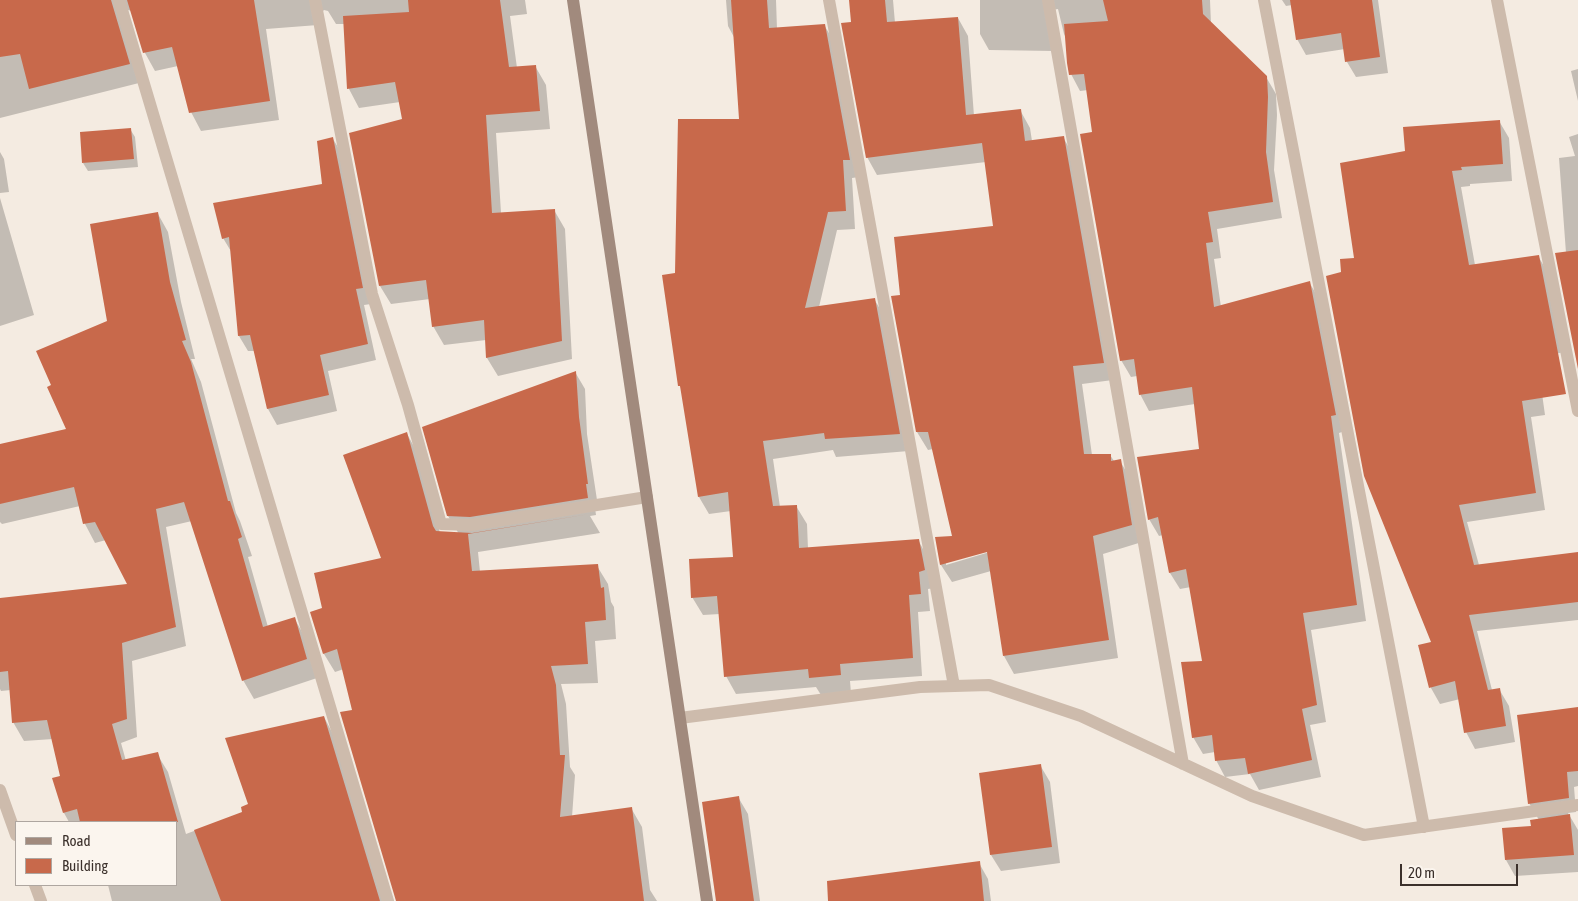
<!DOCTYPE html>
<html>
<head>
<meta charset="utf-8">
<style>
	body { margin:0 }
	#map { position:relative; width:1578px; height:901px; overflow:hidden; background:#f4ebe1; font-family:"Asap Condensed",sans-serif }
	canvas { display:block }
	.legend { position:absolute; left:15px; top:821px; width:162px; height:65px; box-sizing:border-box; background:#fbf5ee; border:1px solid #aea6a0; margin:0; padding:6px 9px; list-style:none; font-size:15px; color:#3b302b }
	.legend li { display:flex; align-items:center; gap:10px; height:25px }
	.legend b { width:25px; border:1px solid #aea6a0 }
	.scale { position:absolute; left:1400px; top:864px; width:118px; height:22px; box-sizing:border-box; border:2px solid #3b302b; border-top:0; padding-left:6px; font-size:15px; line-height:18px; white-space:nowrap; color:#3b302b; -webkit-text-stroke:4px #fbf5ee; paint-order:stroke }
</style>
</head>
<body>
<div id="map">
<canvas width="1578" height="901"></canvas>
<ul class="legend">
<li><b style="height:6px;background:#a18a7d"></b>Road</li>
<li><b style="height:14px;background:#c8694b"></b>Building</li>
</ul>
<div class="scale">20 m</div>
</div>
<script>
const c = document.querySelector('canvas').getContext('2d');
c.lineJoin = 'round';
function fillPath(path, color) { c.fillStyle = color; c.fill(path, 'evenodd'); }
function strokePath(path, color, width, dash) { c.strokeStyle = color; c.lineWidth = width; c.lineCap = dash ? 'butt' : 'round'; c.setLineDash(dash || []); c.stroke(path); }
const shadow = new Path2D(`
	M0,0H525L527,14L510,16L517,68L535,66L546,85L550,129L496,133L501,213L554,210L565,229L572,359L498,376L487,358L486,340L444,345L433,326L430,299L391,304L380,286L404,120L400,102L359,108L349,89L344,24H336L328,11L324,10L318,16V25L266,29L279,120L201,131L191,112L178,66L155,71L145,53L132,11L128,10L139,83L0,118Z
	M726,0H776L777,29L824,25L835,43L859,177L852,178L855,229L837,230L819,307L874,299L885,317L909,451L836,457L833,450L773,459L780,507L796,506L807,524L808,549L918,540L928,558L934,588L928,589L930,611L918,612L922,676L850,681L851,693L821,695L816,687L736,694L726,676L720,614L703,615L692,597L734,558L731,511L709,514L699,497L682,390L680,386L677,274L741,121L735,39L728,26Z
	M850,0H893L895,23L958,18L968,36L974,116L1020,110L1030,128L1032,141L1063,137L1073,155L1113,380L1082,384L1092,455H1110L1114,461H1120L1130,478L1142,542L1103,554L1118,658L1014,674L1004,656L991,571L952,582L941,565L937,538L954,537L933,449L928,450L917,432L893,297L901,296L994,228L986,162L877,175L867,157ZM993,549V551L946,565V562Z
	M980,0H1210L1211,24L1266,77L1276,94L1277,115L1274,170L1282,218L1217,229L1221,258L1214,259L1221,307L1309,282L1319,299L1345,431L1339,433L1366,621L1311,630L1326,722L1310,725L1321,777L1259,790L1250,774L1225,777L1216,760L1215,752L1203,754L1193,737L1203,662L1191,587L1180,589L1170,573L1163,535L1159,536L1149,519L1200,450L1195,404L1149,411L1140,394L1137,376L1131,377L1121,360L1088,90L1080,91L1071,74L1067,40L1064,34L1058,9L1052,10L1054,51L989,50L980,34Z
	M1282,0H1378L1388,73L1356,77L1347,62L1345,49L1306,55L1297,39L1292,5L1286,6Z
	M1578,69V101L1571,71Z
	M1499,121L1509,138L1512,181L1470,184V186L1461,187L1475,265L1538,256L1548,273L1564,352L1537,358L1545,415L1531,417L1545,510L1467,522L1479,565L1578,554V620L1477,631L1492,690L1499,689L1509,706L1515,742L1475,749L1466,732L1460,699L1440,704L1431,688L1433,643L1342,273L1356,259L1407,152Z
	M130,129L135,137L138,167L88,171L83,163Z
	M1578,134V343L1566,253L1559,158L1575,156L1569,137Z
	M333,139L342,154L371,304L364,305L376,360L328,371L337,411L277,425L268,409L255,351H248L239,336L232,253L223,238L324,185Z
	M0,152L4,159L9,192L0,193Z
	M0,198L34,315L0,326Z
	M158,214L168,232L181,302L195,359H191L201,382L236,513L240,521L252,556L248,557L268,627L294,618L305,637L317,678L254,699L243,680L192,521L166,527L186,646L132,661L137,737L121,743L126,761L157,754L168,772L186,834L244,812L324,717L334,736L384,901H112L108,885H176V822H69L64,813L53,779L61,776L53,739L24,741L13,722L11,690L1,691L0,689V600L129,585L106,540L95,543L85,524L80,506L2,524L0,522V445L67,430L108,321Z
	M575,372L585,389L587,434L597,500L594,501L596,515L590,516L600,533L478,552L480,572L597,566L608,584L611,602L614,607L616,639L595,641L598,683L561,684L566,704L570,767L575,775L572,817L631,808L642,827L650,890L657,901H397L344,669L335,672L324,654V608L382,559L407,434L417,452L440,533L459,534L448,516Z
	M1578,709V786L1574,787L1576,812L1568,813L1578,830V872L1515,876L1506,860L1503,829L1532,827L1539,820L1529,803Z
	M1040,765L1050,782L1060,863L1001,871L991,855Z
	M738,797L748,814L760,901H717Z
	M979,863L988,879L991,901H867Z`);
const building = new Path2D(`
	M0,0H111L130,64L29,89L20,54L0,57Z
	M127,0H254L270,101L189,113L172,47L143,53Z
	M408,0H500L509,67L536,65L540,111L486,115L492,213L555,209L562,341L486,358L484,320L432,327L426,280L379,286L349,133L402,119L395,82L347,89L343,16L409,12Z
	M731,0H767L769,28L825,24L850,160H843L846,211L828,212L805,308L875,298L900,434L825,439L824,433L763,441L773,506L797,505L799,548L919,539L925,570L919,572L921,594L909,595L913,658L840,664L841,675L809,678L808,669L724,677L717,596L691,598L689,559L733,557L728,492L698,497L680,386H678L662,275L675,273L678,119H739Z
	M849,0H885L887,22L958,17L966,115L1021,109L1025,141L1064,136L1104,363L1073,366L1084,454H1111V461L1121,459L1132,525L1093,536L1109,640L1003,656L987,552L940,565L935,537L952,536L928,432H916L891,296L900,295L894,237L993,226L982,143L866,158L841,23L851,22Z
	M1103,0H1202L1203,14L1267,76L1268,97L1266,152L1273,202L1208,212L1213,242L1206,243L1214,307L1310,281L1336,415L1331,416L1357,605L1303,613L1317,705L1302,709L1312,760L1248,774L1245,758L1215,761L1212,735L1192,738L1181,662L1202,661L1186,569L1169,573L1158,517L1148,520L1137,457L1199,449L1192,387L1139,395L1134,359L1120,361L1080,134L1092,132L1084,74L1069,75L1067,63L1064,24L1108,21Z
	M1290,0H1372L1380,57L1345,62L1341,33L1296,40Z
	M1500,120L1503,164L1461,167L1462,170L1452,171L1469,265L1539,255L1566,394L1522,401L1536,493L1459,505L1474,565L1578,552V602L1469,615L1488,690L1500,688L1506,726L1464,733L1455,681L1429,688L1418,645L1431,642L1364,476L1326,276L1341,272L1340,259L1354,258L1340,163L1405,151L1403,127Z
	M131,128L134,159L82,163L80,132Z
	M333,137L363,288L356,289L368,344L320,355L329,395L267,409L250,335L238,336L229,237L222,239L213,203L322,184L317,141Z
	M158,212L170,282L186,340L182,341L191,362L228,501H230L242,537L238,539L263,627L295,617L307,659L242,681L184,502L156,509L176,627L122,643L127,719L112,724L122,760L158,752L178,822H80L77,809L63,813L52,778L60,776L47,720L12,723L8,671L0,672V598L127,584L95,522L83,524L74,487L0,504V444L66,429L47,387L51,385L36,351L107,321L90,224Z
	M1578,250V369L1555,253Z
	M576,371L579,417L588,484H586L588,498L470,517L447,516L422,427Z
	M407,432L433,526L436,531L472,533L590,514L468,534L472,571L598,564L601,588L604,587L606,620L585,622L588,664L551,666L556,685L560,755H565L560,817L632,807L644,901H396L340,712L352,710L337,649L323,654L310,612L322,608L314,573L381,558L343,455Z
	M1578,707V771L1567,772L1569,798L1528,804L1517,715Z
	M324,716L380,901H221L194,830L242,812L241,807L248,804L225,738Z
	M1041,764L1052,847L990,855L979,773Z
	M739,796L754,901H716L702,802Z
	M1570,814L1574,855L1505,860L1502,828L1531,826L1530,820Z
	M980,861L984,901H828L827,881Z`);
const street = new Path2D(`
	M119,0L388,901
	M315,0L372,294L408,405L441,524L471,525L647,497
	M829,0L954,686
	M1048,0L1183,764
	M1264,0L1424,827
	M1497,0L1578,411
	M680,718L920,687L989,685L1081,716L1252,796L1364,835L1578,805
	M0,790L16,835
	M35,885L41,901`);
const secondary = new Path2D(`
	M573,0L707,901`);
fillPath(shadow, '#0003');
fillPath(building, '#c8694b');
strokePath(street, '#cdbbac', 12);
strokePath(secondary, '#a18a7d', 12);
</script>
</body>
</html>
